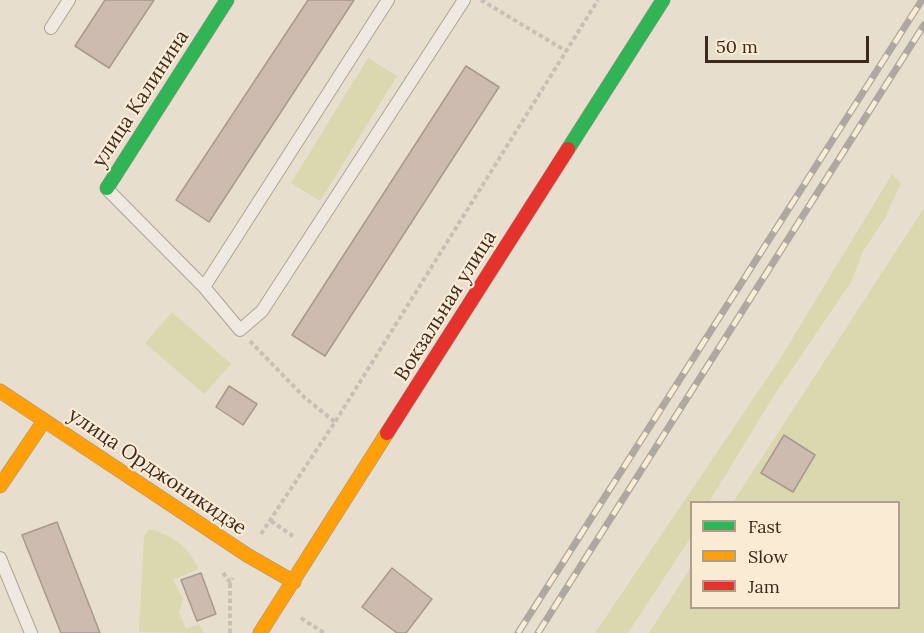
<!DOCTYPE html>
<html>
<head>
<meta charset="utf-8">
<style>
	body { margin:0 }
	#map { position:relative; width:924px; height:633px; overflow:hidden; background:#e8dece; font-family:Lora,serif }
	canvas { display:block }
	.legend { position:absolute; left:690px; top:501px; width:210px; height:108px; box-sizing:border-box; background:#f9ebd4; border:2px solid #ae9e8b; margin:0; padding:8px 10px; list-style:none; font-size:18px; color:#3e2a1d }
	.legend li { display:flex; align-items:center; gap:12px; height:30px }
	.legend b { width:30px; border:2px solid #ae9e8b }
	.scale { position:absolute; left:705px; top:36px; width:164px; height:27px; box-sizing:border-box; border:3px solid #3e2a1d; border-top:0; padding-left:8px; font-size:18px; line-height:21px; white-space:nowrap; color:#3e2a1d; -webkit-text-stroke:4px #f9ebd4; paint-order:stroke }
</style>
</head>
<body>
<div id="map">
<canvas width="924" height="633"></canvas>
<ul class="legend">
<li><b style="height:8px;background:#30b455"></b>Fast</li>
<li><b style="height:8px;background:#ff9f0a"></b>Slow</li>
<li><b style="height:8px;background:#e5322d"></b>Jam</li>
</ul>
<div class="scale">50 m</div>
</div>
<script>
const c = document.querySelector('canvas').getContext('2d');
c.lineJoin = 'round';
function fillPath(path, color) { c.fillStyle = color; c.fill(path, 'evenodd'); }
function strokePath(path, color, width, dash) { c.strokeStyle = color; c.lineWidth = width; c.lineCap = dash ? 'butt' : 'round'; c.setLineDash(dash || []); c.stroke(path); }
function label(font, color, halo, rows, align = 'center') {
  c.font = font + ' Lora,serif'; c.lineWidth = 4.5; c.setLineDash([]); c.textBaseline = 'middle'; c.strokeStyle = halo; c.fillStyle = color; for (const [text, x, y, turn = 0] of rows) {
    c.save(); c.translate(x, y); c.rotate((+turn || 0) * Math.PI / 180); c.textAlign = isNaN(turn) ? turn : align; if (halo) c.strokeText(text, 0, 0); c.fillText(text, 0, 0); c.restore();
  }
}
const green = new Path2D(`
	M368,58L397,76L320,201L291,183Z
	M892,174L901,183L884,220L863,251L851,282L773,397L709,502H692L691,537L628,633H595L780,359Z
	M924,208V633H649L691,567L692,608H898V502H733Z
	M172,312L231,364L204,394L145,343Z
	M149,529C172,535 190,547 198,569L173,580L183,599L179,612L186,629L199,624L204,633L139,632L144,536Z`);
const building = new Path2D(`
	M105,0H154L109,68L75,46Z
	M308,0H354L209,222L176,200Z
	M466,66L499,87L325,356L292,335Z
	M229,386L257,404L243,425L216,407Z
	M784,435L815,455L793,492L761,473Z
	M57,522L100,633H61L22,535Z
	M392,568L432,599L406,633H397L362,607Z
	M201,573L216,614L197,621L181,580Z`);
const path = new Path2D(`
	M481,0L566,51
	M250,341L304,397L335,422
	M271,521L293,536
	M261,534L335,422L598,0
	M223,573L230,582L233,578
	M301,618L324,633
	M230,633V582`);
const lane = new Path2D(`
	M51,28L69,0
	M107,189L204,287L240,330L262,311L464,0
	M204,287L388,0
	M0,558L31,633`);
const fast = new Path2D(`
	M568,149L663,0
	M107,188L227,0`);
const slow = new Path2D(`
	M0,391L247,555L294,582
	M0,486L44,421
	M260,633L387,433`);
const jam = new Path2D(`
	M387,433L568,149`);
const rail = new Path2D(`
	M518,633L922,0
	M538,633L924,25`);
const streetNames = [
	["улица Калинина",141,99,-57],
	["Вокзальная улица",446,306,-58],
	["улица Орджоникидзе",157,472,34]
];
fillPath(green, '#dbd7af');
fillPath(building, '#ccbbae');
strokePath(building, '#a9998c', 1.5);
strokePath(lane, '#ada396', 14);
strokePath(fast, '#9d9287', 15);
strokePath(slow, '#9d9287', 15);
strokePath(jam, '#9d9287', 15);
strokePath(path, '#c8c0b6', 4, [4.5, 3]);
strokePath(lane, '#efe9e1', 12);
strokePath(fast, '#30b455', 14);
strokePath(slow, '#ff9f0a', 14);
strokePath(jam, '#e5322d', 14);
strokePath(rail, '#afa8a0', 7);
strokePath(rail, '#f9ebd4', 4.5, [14]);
label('20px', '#3e2a1d', '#f9ebd4', streetNames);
</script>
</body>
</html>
